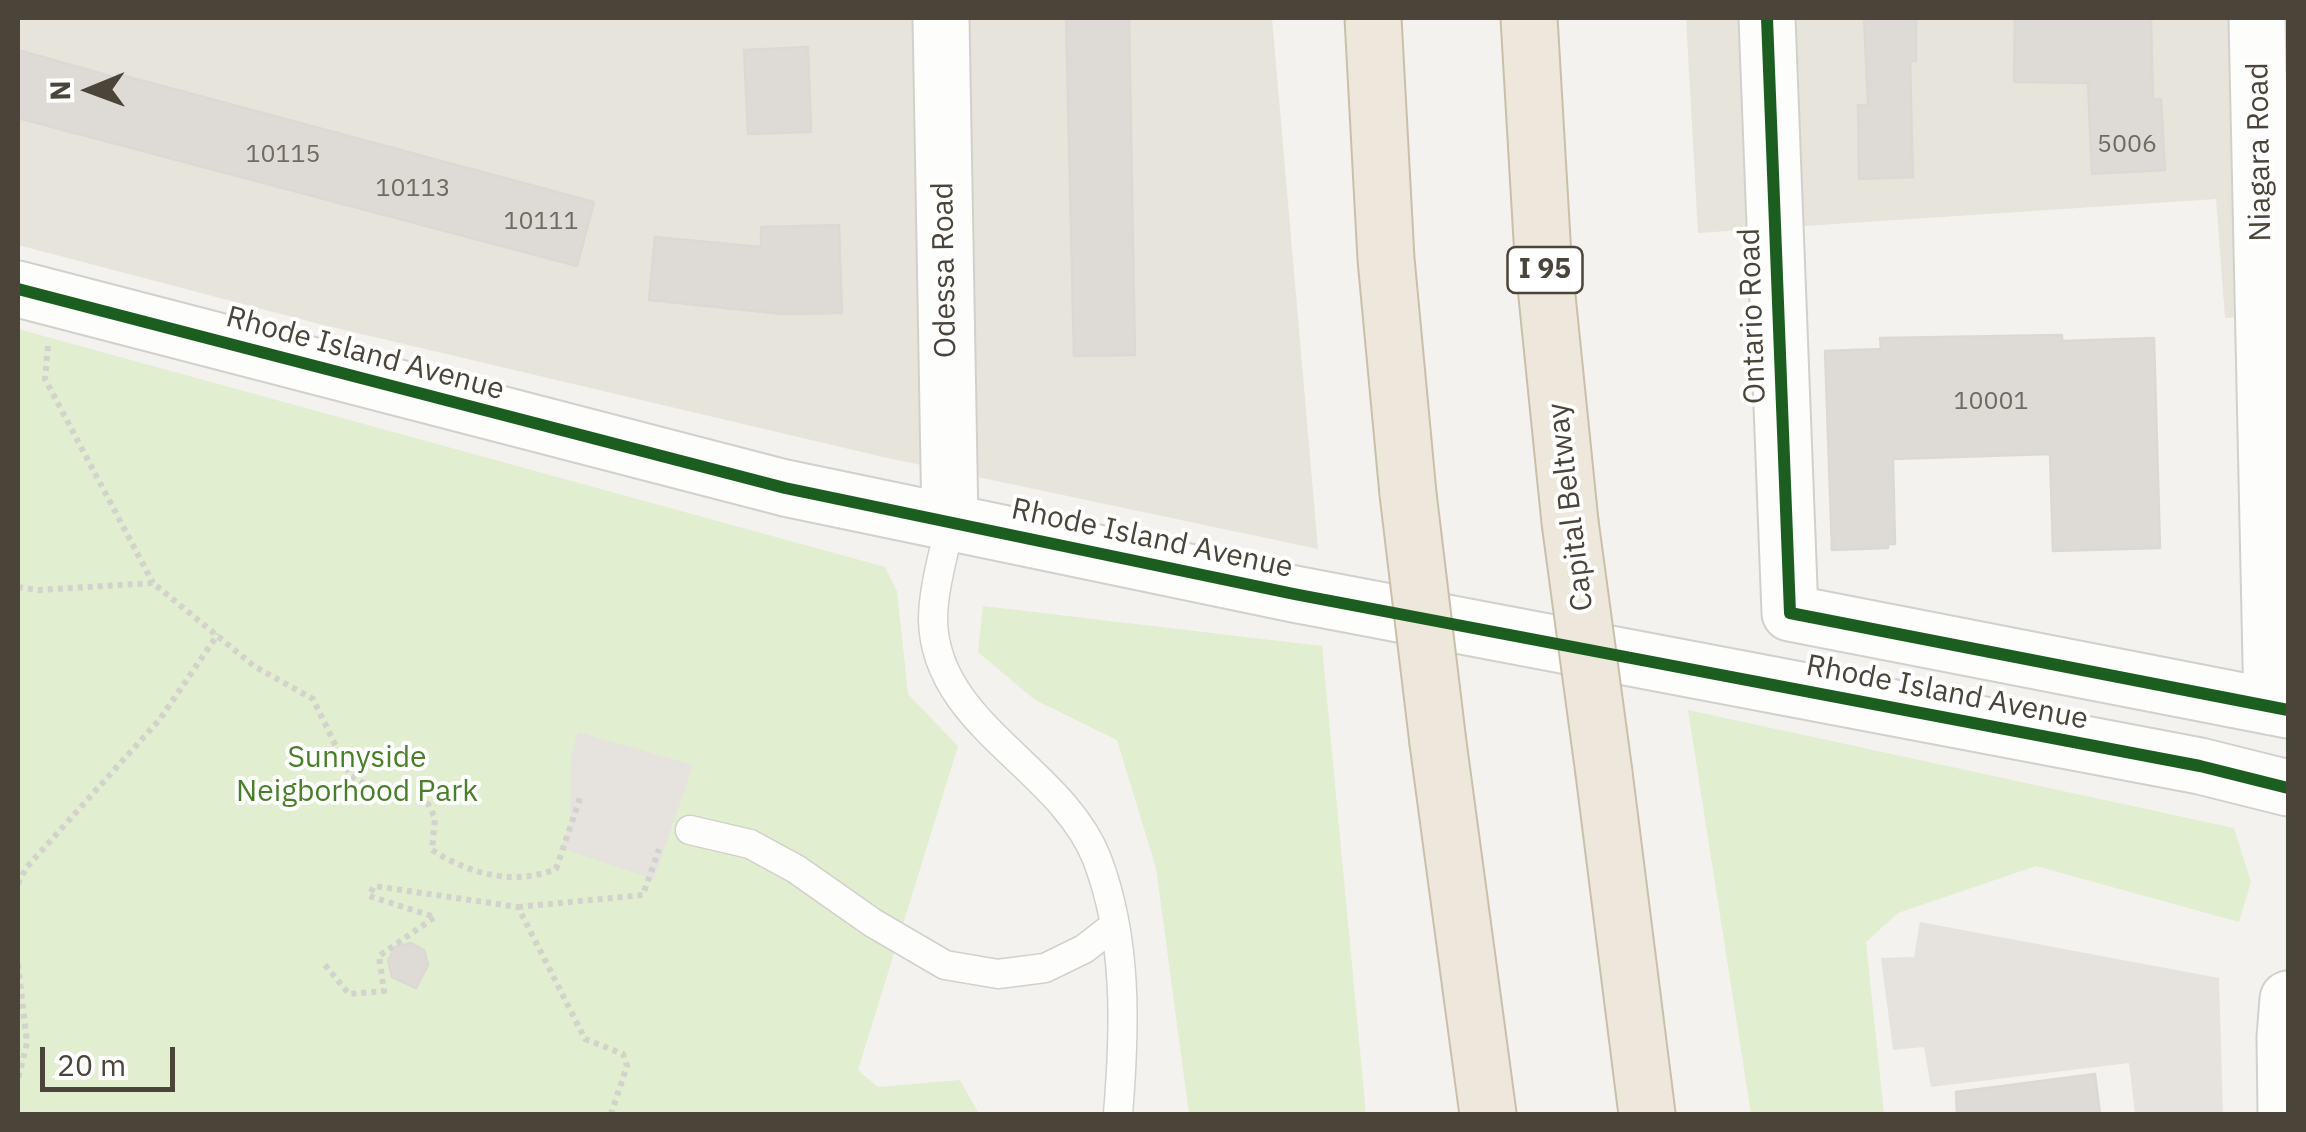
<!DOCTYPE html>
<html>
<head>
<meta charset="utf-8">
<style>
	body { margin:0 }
	#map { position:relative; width:2306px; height:1132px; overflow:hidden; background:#f4f2ee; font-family:"IBM Plex Sans",sans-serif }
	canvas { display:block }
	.frame { position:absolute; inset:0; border:20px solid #4b4439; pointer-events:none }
	.north { position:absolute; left:40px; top:40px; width:100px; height:100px; -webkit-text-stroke:8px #fff; paint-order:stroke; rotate:269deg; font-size:28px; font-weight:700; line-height:40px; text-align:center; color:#4b4439 }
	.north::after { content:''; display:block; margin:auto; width:35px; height:45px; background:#4b4439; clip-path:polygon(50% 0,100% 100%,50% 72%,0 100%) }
	.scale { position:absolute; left:40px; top:1047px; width:135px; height:45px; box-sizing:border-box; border:5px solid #4b4439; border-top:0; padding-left:12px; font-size:30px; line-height:35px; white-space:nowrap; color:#4b4439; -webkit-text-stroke:8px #fff; paint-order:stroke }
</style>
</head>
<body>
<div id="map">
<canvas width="2306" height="1132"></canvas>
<div class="frame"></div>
<div class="north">N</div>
<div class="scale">20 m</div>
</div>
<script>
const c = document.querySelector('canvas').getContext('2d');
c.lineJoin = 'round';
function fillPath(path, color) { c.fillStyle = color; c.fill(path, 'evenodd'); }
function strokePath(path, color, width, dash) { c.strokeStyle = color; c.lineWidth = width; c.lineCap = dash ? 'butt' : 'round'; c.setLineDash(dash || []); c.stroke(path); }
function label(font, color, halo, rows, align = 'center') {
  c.font = font + ' "IBM Plex Sans",sans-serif'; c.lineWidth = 8; c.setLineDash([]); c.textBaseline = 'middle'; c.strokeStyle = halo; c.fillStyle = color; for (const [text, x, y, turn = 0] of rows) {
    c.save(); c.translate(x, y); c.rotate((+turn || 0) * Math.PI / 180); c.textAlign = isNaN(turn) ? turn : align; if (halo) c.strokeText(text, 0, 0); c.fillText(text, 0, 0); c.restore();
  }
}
const residential = new Path2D(`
	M18,18H1272L1318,549L883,457L319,324L18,245Z
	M1686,18H2288V313L2225,318L2216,199L1698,233Z`);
const green = new Path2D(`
	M18,329L885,567L897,591L908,694L958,746L858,1070L878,1087L960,1080L979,1114H18Z
	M983,606L1322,646L1366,1114H1189L1156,868L1117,740L1035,700L978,652Z
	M1688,710L2234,828L2251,882L2239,922L2036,866L1898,913L1866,942L1884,1114H1751Z`);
const parking = new Path2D(`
	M578,732L693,765L654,879L561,848L570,823L571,757Z
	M1920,922L2219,978L2223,1114H2135L2129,1063L1931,1087L1924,1047L1893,1050L1881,958L1914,957Z`);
const building = new Path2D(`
	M1066,18H1129L1135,355L1074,356Z
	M1864,18H1916V61H1910L1913,177L1859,179L1858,105H1868Z
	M2015,18H2151L2153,99H2161L2165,170L2092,174L2088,83L2014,82Z
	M808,47L811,132L748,134L744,50Z
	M18,50L117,78L118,74L594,202L577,266L18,118Z
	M839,225L842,313L782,314L649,300L655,237L761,247V227Z
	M2062,335V341L2154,338L2160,548L2053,551L2050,454L1893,459L1895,544H1888V548L1832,550L1825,351L1881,349L1880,338Z
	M411,943L424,950L428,965L416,988L392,977L388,961L395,947Z
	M2095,1074L2100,1114H1957L1956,1092Z`);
const path = new Path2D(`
	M48,346L45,379L153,583
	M18,587L38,590L153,583L254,666L313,699L350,775L370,787L428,804L435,818L432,850C469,874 514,886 556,869L581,795
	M18,884L26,868L160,719L218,634
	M518,907L643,895L659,849
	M18,964L27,1043L18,1079
	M325,965L349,994L384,991L379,956L435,917L369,896L374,886L518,907L585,1039L623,1054L627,1066L611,1114`);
const service = new Path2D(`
	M950,523C944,553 933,589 933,620C935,725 1062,768 1097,859C1128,940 1125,1030 1118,1114
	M690,830L750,844L796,869L873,923L945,965L998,974L1045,968L1084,949L1115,925`);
const minor = new Path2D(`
	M941,18L950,523
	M1767,18L1790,613L2288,710
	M2257,18L2272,707
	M2286,1114L2285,1037L2288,999`);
const tertiary = new Path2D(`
	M18,289L785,488L1294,594L2200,766L2288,788`);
const motorway = new Path2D(`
	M1373,18L1386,259L1408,494
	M1529,18L1543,257L1570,522
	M1438,743L1488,1114
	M1604,773L1647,1114`);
const motorwayBridge = new Path2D(`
	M1408,494L1438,743
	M1570,522L1604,773`);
const cycleway = new Path2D(`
	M1767,18L1790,613L2288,710
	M18,289L785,488L1294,594L2200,766L2288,788`);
const numberNames = [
	["5006",2127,145],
	["10115",283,155],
	["10113",413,189],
	["10111",541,222],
	["10001",1991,402]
];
const shields = [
	[1545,270,75]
];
const shieldNames = [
	["I 95",1545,270]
];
const streetNames = [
	["Niagara Road",2260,152,-91],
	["Odessa Road",945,270,-91],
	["Ontario Road",1753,316,-92],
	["Rhode Island Avenue",365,354,15],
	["Capital Beltway",1571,507,-97],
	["Rhode Island Avenue",1152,539,12],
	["Rhode Island Avenue",1947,693,11]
];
const parkNames = [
	["Sunnyside",357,758],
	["Neigborhood Park",357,792]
];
fillPath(residential, '#e7e4dc');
fillPath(green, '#e1eecf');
fillPath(parking, '#e6e3df');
fillPath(building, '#dedbd6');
strokePath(building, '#dcd9d4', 2.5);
strokePath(service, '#d2d0cb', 31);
strokePath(minor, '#d2d0cb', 59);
strokePath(tertiary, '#d2d0cb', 59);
strokePath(motorway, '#ccbfa9', 59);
strokePath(path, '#d3d2cc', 6, [5, 5]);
strokePath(service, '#fdfdfc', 28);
strokePath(minor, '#fdfdfc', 55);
strokePath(tertiary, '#fdfdfc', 55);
strokePath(motorway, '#ede8db', 55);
strokePath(motorwayBridge, '#ccbfa9', 59, []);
strokePath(motorwayBridge, '#ede8db', 55);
strokePath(cycleway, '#1b5e20', 12);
label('25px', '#706a61', null, numberNames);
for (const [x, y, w] of shields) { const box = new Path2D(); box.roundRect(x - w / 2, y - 23, w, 46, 8); c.fillStyle = '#fff'; c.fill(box); strokePath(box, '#4b4439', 2.5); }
label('bold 28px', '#4b4439', null, shieldNames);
label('30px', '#4b4439', '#fff', streetNames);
label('30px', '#4a7f2a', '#fff', parkNames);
</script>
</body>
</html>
